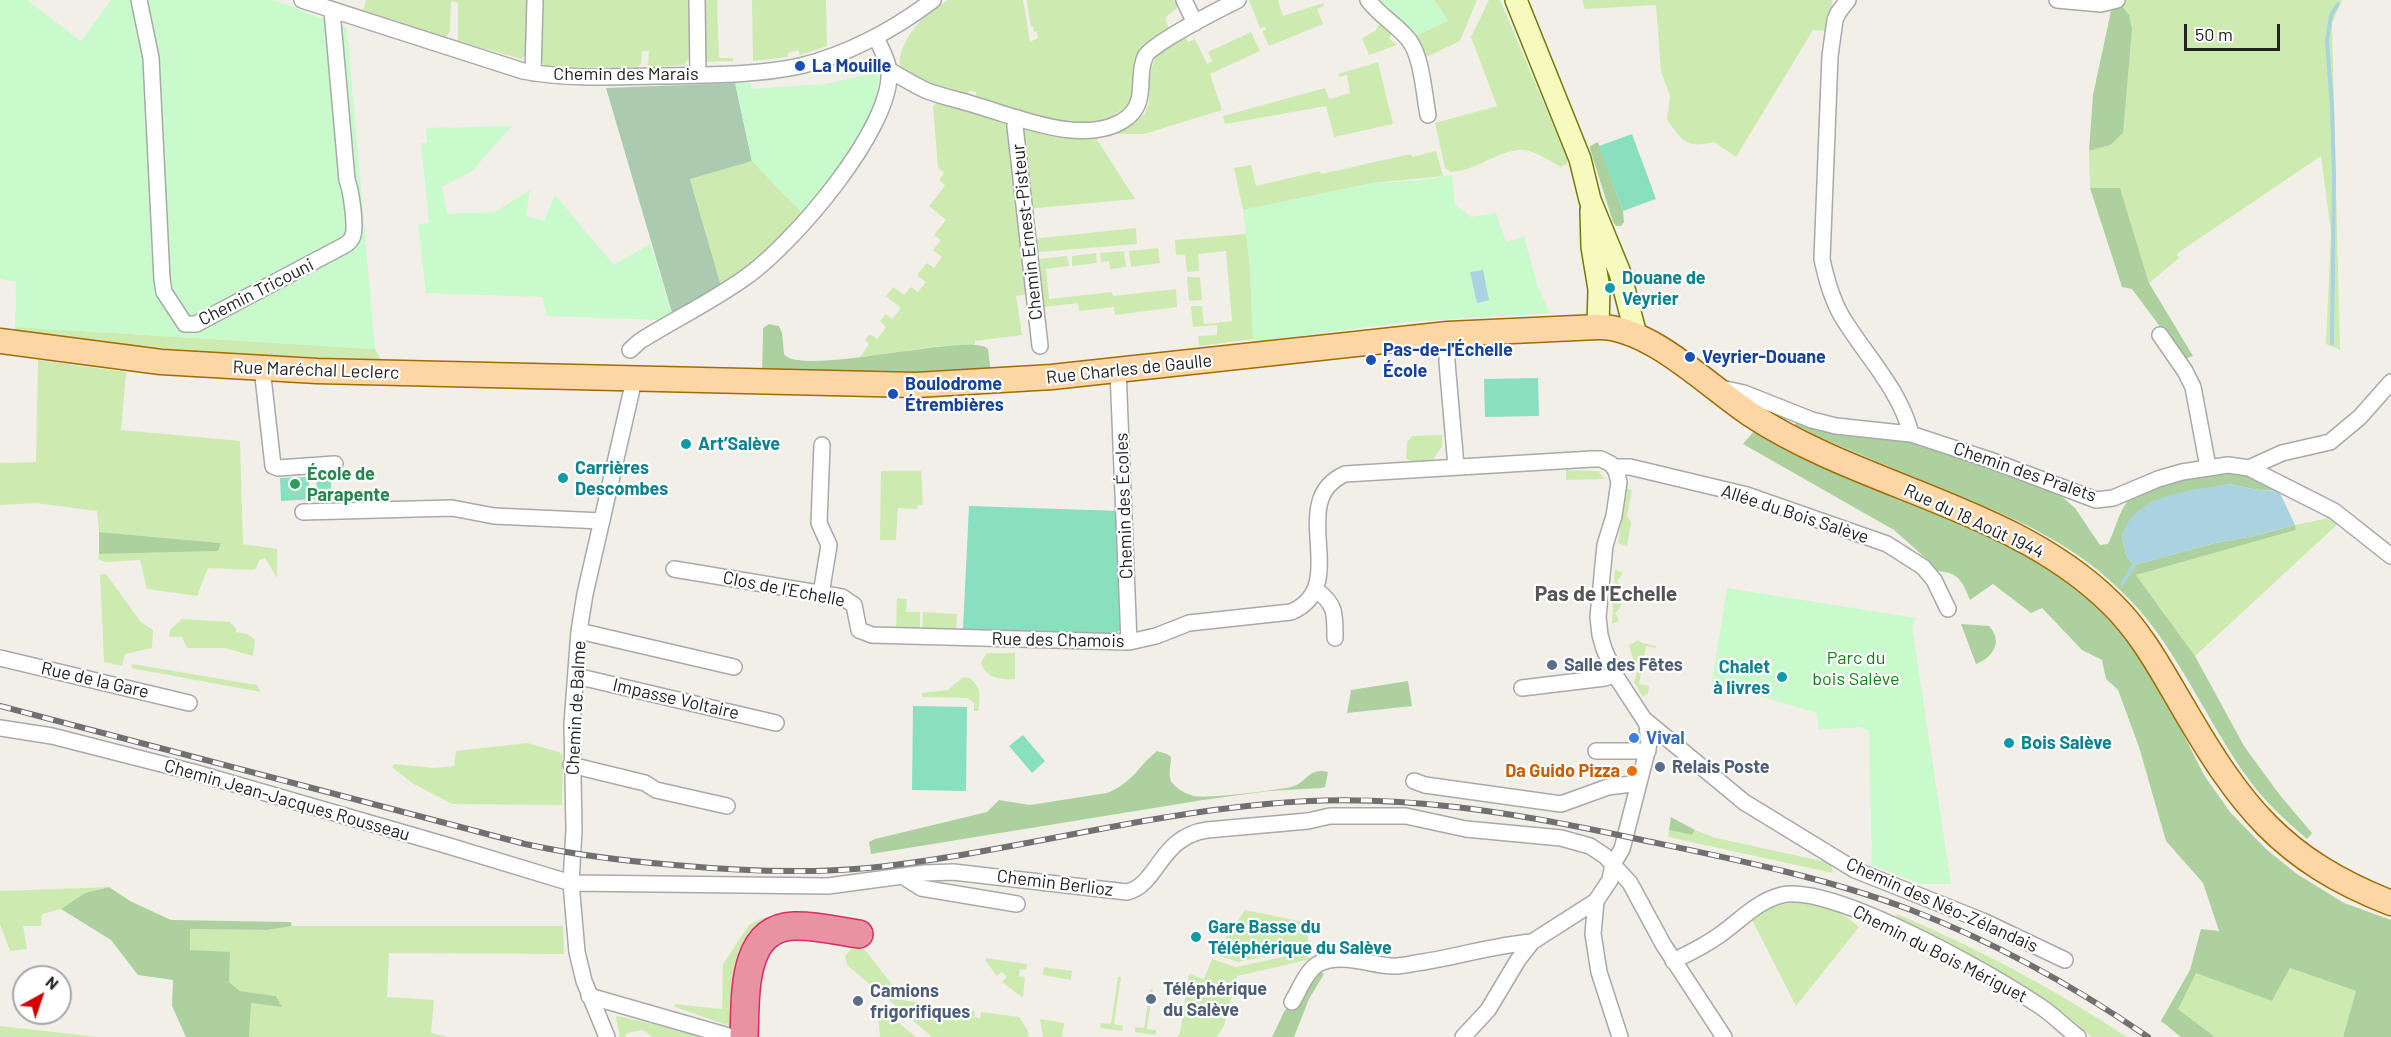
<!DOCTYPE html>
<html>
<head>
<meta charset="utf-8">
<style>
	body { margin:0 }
	#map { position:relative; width:2391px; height:1037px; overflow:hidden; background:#f2efe9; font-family:Barlow,sans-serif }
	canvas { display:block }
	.north { position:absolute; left:12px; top:965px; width:60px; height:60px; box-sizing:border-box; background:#fff; border:2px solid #a7a7a7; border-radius:50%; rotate:40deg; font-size:16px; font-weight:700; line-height:24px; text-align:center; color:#222 }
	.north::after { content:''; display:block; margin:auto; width:21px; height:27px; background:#d40000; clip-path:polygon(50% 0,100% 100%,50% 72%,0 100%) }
	.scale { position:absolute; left:2184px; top:24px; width:96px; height:27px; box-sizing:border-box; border:3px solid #222; border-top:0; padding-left:8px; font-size:18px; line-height:21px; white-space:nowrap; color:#222; -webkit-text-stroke:4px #fff; paint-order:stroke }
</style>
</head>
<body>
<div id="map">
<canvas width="2391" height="1037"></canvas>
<div class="north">N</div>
<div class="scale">50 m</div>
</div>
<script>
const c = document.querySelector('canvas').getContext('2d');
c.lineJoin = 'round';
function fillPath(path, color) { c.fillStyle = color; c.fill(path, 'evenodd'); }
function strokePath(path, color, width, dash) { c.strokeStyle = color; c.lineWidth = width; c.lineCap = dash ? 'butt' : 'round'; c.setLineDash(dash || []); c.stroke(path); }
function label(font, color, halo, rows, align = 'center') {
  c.font = font + ' Barlow,sans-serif'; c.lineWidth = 4.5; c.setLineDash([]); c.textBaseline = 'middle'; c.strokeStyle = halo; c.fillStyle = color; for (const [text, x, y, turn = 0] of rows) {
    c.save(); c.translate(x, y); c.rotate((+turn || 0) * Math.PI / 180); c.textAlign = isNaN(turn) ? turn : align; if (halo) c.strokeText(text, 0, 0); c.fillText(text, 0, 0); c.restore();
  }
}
const grass = new Path2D(`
	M366,0H528L527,53L521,59L458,41V3L451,1L450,31L446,37L363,10Z
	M541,0H691L692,54L684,65L650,67L648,65L649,51H642L641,64L637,67L600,68L545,66L539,58Z
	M704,0H717L719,58H733V61L705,62Z
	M752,0H826L827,46L800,55L798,50L788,53V57L753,61Z
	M948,0H1023L1030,42L1038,38L1037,31L1034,32L1033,26L1031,27L1027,0H1182L1183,3L1165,18L1171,33L1141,52C1139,77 1143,101 1116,113L1114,118L1073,127L976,99V92L970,91L964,95L935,87L902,69C898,62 900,57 902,50C912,25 927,14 948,0Z
	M1249,0H1278L1283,16L1323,3L1324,6L1317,9L1323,24L1269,46L1262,31L1266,30L1265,27L1260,28Z
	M1434,0H1477L1460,41L1422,59L1420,55L1423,49L1415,36L1448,21Z
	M1489,0H1500L1567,158V164L1561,167C1549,161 1532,148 1518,150C1494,153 1475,171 1451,172L1445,168L1435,123L1497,106L1471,37Z
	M1582,0H1832L1830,31L1813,30L1736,157L1714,142C1686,149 1683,141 1667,120L1670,96L1661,71L1656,5L1585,9Z
	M2126,0H2342L2332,23L2340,350L2326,344L2331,232L2321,156L2185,248L2177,254L2179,258L2149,283L2120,188H2090L2089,151L2110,145L2129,15L2122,6Z
	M1381,22L1394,32L1389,38L1397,45L1369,55L1362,38L1375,31Z
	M1251,32L1260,51L1210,74L1222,110L1144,134H1116L1114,130L1145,114L1147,105H1149C1150,87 1147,61 1164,49C1170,44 1178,41 1185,36L1188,42L1195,39L1207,64L1212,61L1208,52Z
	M1378,62L1393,124L1334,137L1326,106L1225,124L1223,116L1325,88L1329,99L1350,93L1347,75L1339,77L1338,74Z
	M938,101L1008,122L1029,294L1016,296L1022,335L975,341V345L939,346L860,357L869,344L865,340L870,334L877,339L886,327L880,321L886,314L892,319L901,308L886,296L893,287L904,295L911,287L918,292L926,282L917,275L927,263L934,268L942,257L933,250L941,240L934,235L946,220L929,206L945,186L939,180L944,173L938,168L933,106Z
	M1028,127L1053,135L1096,138L1135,199L1026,209L1021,131Z
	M1436,151L1443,176L1373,183L1243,210L1234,168L1251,165L1256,186L1320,171L1321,174L1411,154L1412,157Z
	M752,161L801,212C790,239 744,267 721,286L690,178Z
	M1136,228L1137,244L1040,252L1035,250L1032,239Z
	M1246,234L1250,266L1253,339L1199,346L1198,336L1217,335V325L1193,327L1191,306H1202L1204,324L1232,321L1226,251L1198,254L1199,271L1187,272L1185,255H1176L1175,240Z
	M1158,248L1160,263L1131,267L1129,251Z
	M1124,251L1126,267L1110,269L1109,261L1101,262L1100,253Z
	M1096,253L1097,263L1072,266V256Z
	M1067,256L1069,266L1046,269L1049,299L1112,292L1113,296L1176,289L1177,307L1115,315L1114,307L1079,311L1078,303L1043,307L1036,259Z
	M1187,277H1200L1202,300L1189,301Z
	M15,327L375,349L383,363L227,356L118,346L15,331Z
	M38,360L126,372L121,430L240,441L243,544L277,549V578L265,558L259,560L256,569L252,570L208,568L197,596L147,589L140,560L105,562L98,559L99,554L218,551L221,543L99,532L97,511L36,503L0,505V463L36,462Z
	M1442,435V446L1433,460L1412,463L1406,458L1407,442L1412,436Z
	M1566,470L1598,471L1605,479L1566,480Z
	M881,471H921L923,505H918L917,509L898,508L896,540H880Z
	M1626,488L1632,490L1627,516L1631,522L1627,546L1618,543Z
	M2333,517L2341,521L2195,656L2136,575L2296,530L2295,525Z
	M1615,569L1623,573L1617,581C1627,591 1626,604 1615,613L1619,621L1612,624Z
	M106,574L141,622L153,630L152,648L125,654L122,666L104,662L100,575Z
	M897,598L907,599L906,612H920V630H896Z
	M923,612L957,614L956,631L922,630Z
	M182,619L230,622L236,628V632L248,634L255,640L253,656L225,648H187L182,637H169L170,630Z
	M1638,640L1642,643L1656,646V648L1646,646L1639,684L1649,686L1648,693L1643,697L1634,682L1637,672L1629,645Z
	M987,653H1015V679C1001,680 985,678 981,662Z
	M132,664L257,685L261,692L131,668Z
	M967,677C981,683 981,697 978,711H974V703L968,698L922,697V693L948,690L962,678Z
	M527,743L559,752L563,756L562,805L452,804L412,783L392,767L394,764L434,768L454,766L456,751Z
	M1669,830L1692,835L1695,830L1716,838L1831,863L1833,873L1668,837Z
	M109,887L85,893L61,909L42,914L41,926H23L27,949L10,951L0,924V891Z
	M1796,902C1821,903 1840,910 1859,927L1796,1006L1752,920C1766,908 1778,905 1796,902Z
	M1245,910L1308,923V952L1296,950L1238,962L1220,956L1224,940Z
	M1897,914C1980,949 2052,988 2127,1037H2092L2064,1017L2050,1002L1962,953L1895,920Z
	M789,917L774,921L735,1028L675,1007L674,1004L722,1009L723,964L749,925L762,918Z
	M292,926H563L564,954L389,953L387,997L434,1000L431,1033L448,1037H249L250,1003L281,1006L276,996L240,991L190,950V929L267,930Z
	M853,947H858L866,951L900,995L880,993L847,965L845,956Z
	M1292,955H1306L1311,959L1237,976L1224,1026L1217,1037H1177L1180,1033L1189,974L1204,979L1212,959L1236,967Z
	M986,958L1027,964L1026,970L1020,969L1019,976L1025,977L1023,998L1002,982L1007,977L1002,972L997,976L985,960Z
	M1044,967L1072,971L1071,980L1043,975Z
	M2290,968L2356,991L2343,1037H2215L2178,1009L2161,1021L2190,970L2272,1001Z
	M1118,977H1121L1114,1024L1123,1026L1122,1031L1100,1028L1101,1023L1111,1024Z
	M1150,989H1153L1147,1029L1156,1030V1035L1135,1032V1027L1144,1028Z
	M887,998L922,1003V1010L942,1013L943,1006L954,1008L953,1014L960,1015L961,1009L975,1011L974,1017L980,1018L981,1012L1019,1017L1027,1029L1029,1037H932Z
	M877,1005L916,1037H880Z
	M617,1016L673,1028L702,1037H653L642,1030L627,1033L625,1037H620L616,1018Z
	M1040,1019L1064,1023L1062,1037H1043Z
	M0,1026L99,1037H102H0Z`);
const forest = new Path2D(`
	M2122,6L2129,15L2132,29L2123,133L2110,145L2089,151L2093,95L2111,11Z
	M1598,142L1623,211L1624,222L1621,226H1616L1613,222L1590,149V146Z
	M2090,188H2120L2149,283L2193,356L2184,359L2132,289L2122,287Z
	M769,324L779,326L782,333L784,354C800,378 972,331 988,349L991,374H762L763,332V328Z
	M1797,421L1921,440L2055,491L2075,508L2100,545L2108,544C2114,533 2119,512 2127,502C2142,482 2216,473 2241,474C2252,475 2265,482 2276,485L2279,491L2259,490L2228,484L2132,518L2122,535L2126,555L2134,565L2215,543L2254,536L2295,525L2296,530L2136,575L2195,656L2244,746L2279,794L2312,833L2307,839C2285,820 2264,801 2247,777C2208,723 2178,651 2133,603C2077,543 2018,520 1944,489C1902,472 1861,455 1819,437L1795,425Z
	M1755,430L1815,463L2017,547L2087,592L2143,655L2204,775L2230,812L2267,850L2297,874L2344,903L2391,920V1037H2343L2356,991L2290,968L2272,1001L2196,973L2178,1009L2215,1037H2181L2161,1021L2190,970L2201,929L2219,931L2203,883L2166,841L2139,747L2118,690L2106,679L2102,660L2082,650L2042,608L2031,613L1993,584L1970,600C1962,581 1959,572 1936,571L1930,562L1894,530L1743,444Z
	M99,532L221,543L218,551L99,554Z
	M1961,624L1989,626C2004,642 1992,658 1976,664Z
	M1408,681L1412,706L1347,713L1351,690Z
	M1157,751L1167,754L1171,757C1171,764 1168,774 1171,781C1175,788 1186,794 1194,796C1205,799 1278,790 1291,787C1307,783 1308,767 1328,772L1325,787L1321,788L1269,791L1203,800L871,854L869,842L875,839L987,812L999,800L1030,805L1107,793C1134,782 1137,767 1157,751Z
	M1671,817L1695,830L1692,835L1669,830Z
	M109,887L130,901L171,920L291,922L292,926L267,930L190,929V950L230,952L229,982L240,991L276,996L282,1007L251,1003L249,1037H186L172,1006L173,980L138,975L111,940L61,909L85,893Z
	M1320,971L1324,974L1309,999L1294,1037H1272L1285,1010L1302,997Z`);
const cemetery = new Path2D(`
	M735,83L752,161L690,179L721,286L673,316L606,88Z`);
const park = new Path2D(`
	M0,0H27L81,41L111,0H274L347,28L375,349L15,327L16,282L0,279Z
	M1380,0H1434L1448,21L1415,36L1398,21Z
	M880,72C878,83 877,94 874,105C864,144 829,179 804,211L801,212L752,161L735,83H751V89L825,84Z
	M512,126L472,171L442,187L447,214L495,212L530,190L526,216L544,221L555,195L614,265L650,244L673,316L663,320L547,316L542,297L426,293L418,224L429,223L421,143H427L426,128Z
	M1452,175L1455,204L1471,217L1496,213L1506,242L1524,237L1538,287L1550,313L1408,322L1253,342L1250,266L1243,210L1373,183L1415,181Z
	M1727,588L1916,618L1912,627L1951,884H1921L1872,865L1869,731L1860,727L1819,730L1817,713L1712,682Z`);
const pitch = new Path2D(`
	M1632,134L1656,199L1623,211L1599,146Z
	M1538,378L1539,416L1485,417L1484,379Z
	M309,477V490H317L316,477H331V491L318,489V499L281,501L280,478Z
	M969,506L1121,511L1123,627L1115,634L963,629Z
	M913,706L967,707L966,791L912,790Z
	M1023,735L1045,761L1032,773L1009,746Z`);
const water = new Path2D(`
	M1483,270L1489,300L1477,303L1470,272Z
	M2228,484L2259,490L2279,491L2295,525L2254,536L2215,543L2134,565L2126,555L2122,535C2125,529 2127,523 2131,518C2153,492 2197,490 2228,484Z`);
const stream = new Path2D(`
	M2332,343L2334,177L2332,106L2327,41L2331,15L2338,4
	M2122,584L2134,565`);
const street = new Path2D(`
	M139,0L151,58L162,279L164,292L185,324H196L345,245C346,245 352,239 352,238C357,229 351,190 347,180L332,11
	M302,0L523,71C567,79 610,77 655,76C702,75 753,76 800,66C847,55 895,29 933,0
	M697,0L698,75
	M1184,0L1195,23
	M1368,0C1380,16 1397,25 1409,40C1422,57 1424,94 1428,115
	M1848,0L1838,13L1835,20L1830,56L1822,259C1826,278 1831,297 1841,315C1864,354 1900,389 1911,434
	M2057,0L2101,4L2117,0
	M889,70C901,77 913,84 925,90C942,97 961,100 978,106C1020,118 1089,148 1128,117C1148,100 1136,78 1145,57C1150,44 1222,8 1238,0
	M533,73L535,0
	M1018,118L1015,126L1040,346
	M1448,334L1447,362L1456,466
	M2160,335L2185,371L2193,387L2208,467
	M630,350L640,341C675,319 713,301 746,277C792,245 893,128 889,71C888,60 880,47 876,37
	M262,368L273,466L278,468L335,464
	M1118,370L1129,642
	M1721,388L1744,393L1812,420L1836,426L1911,434L1990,460L2096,500L2113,498L2158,479L2182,472L2228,465L2249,468L2334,511L2391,556
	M1614,467H1630L1747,495L1887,544L1923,567L1934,580L1948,609
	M2249,468L2282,453L2330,442L2360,417L2391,382
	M303,512L452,508L494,516L602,521
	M674,569L842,597L854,605L859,630L872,635L1129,642L1156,636L1189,623L1291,612C1353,586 1284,501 1345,474L1592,459H1601L1611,464L1616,471L1619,482L1614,516L1605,545L1598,617L1600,635L1604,649L1617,678L1647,724L1649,744L1622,849L1613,864L1610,880L1596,901L1532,942L1518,960L1488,1010L1463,1037
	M1316,590C1336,604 1335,614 1335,638
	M821,594L829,545L819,523L822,445
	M579,631L734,667
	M0,658L189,703
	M576,676L776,723
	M1522,688L1605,678L1615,674
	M1645,720L1744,802L1855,870L1983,921L2065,960
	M0,728L52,736L193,772L449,846L571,883L828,886L925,873L953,872L1127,892C1158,885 1159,837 1207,830L1308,821L1330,816H1406L1466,829L1561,838L1590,846L1605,856L1630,883L1663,944L1724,1037
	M1596,751H1648
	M571,765L645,783L656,790L727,806
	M1414,781L1425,785L1561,804L1608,787L1639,783
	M904,877L921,888L1017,904
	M1596,901L1593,934L1599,972L1620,1037
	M1673,961C1690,953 1706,945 1721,934C1741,920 1757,901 1782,895C1832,883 1990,973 2035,1003C2051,1012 2063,1026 2078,1037
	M589,996L732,1037
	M1292,1002C1299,991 1306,971 1318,964C1340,952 1369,965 1391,966C1401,967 1413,963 1423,962C1460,956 1495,945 1532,942
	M607,1037L584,981L577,952L571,883L574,830L572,724L579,631L585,594L634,380`);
const secondary = new Path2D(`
	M1516,0L1580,159L1590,200L1620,273L1636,335
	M1591,210L1592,247L1599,289L1598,327`);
const primary = new Path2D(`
	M0,341L161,362L317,371L916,385L1052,377L1448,334L1598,327C1649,326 1708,386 1750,414C1862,488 2014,507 2111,603C2142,633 2161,670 2183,707C2240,805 2281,860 2391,903`);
const highway = new Path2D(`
	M744,1037C746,999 740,928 794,926C815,925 838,931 859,934`);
const rail = new Path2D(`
	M0,706L525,844C575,855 624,861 675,865C739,871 803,874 868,868C1002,854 1133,816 1267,804C1395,791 1518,813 1642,840C1733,859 1824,877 1911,910C1994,942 2074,986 2148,1037`);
const markers = [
	[800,66,6,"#1a4fb4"],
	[1610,288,6,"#0f9aa8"],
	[1690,357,6,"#1a4fb4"],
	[1371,360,6,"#1a4fb4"],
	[893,394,6,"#1a4fb4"],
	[686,444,6,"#0f9aa8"],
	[563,478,6,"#0f9aa8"],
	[295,484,6,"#2e9e5b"],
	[1552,665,6,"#5c6f8a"],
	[1782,677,6,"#0f9aa8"],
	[1634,738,6,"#3f7fe0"],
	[2009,743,6,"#0f9aa8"],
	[1660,767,6,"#5c6f8a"],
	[1632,771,6,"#e8710a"],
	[1196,937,6,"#0f9aa8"],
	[1151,999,6,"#5c6f8a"],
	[858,1001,6,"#5c6f8a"]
];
const transitNames = [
	["La Mouille",812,66],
	["Pas-de-l'Échelle",1383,350],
	["École",1383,371],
	["Veyrier-Douane",1702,357],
	["Boulodrome",905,384],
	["Étrembières",905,405]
];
const streetNames = [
	["Chemin des Marais",626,74],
	["Chemin Ernest-Pisteur",1027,232,-96],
	["Chemin Tricouni",256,292,-27],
	["Rue Charles de Gaulle",1129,369,-6],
	["Rue Maréchal Leclerc",316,370,2],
	["Chemin des Pralets",2025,472,19],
	["Chemin des Écoles",1124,506,-92],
	["Allée du Bois Salève",1795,514,18],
	["Rue du 18 Août 1944",1974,521,25],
	["Clos de l'Echelle",784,589,11],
	["Rue des Chamois",1058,640,1],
	["Rue de la Gare",95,680,13],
	["Impasse Voltaire",676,699,13],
	["Chemin de Balme",576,708,-87],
	["Chemin Jean-Jacques Rousseau",287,800,16],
	["Chemin Berlioz",1055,883,7],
	["Chemin des Néo-Zélandais",1942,905,24],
	["Chemin du Bois Mériguet",1940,954,27]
];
const cultureNames = [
	["Douane de",1622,278],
	["Veyrier",1622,299],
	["Art’Salève",698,444],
	["Carrières",575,468],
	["Descombes",575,489],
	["Chalet",1770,667,"right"],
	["à livres",1770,688,"right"],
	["Bois Salève",2021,743],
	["Gare Basse du",1208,927],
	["Téléphérique du Salève",1208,948]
];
const leisureNames = [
	["École de",307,474],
	["Parapente",307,495]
];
const parkNames = [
	["Parc du",1856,658],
	["bois Salève",1856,679]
];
const serviceNames = [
	["Salle des Fêtes",1564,665],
	["Relais Poste",1672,767],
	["Téléphérique",1163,989],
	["du Salève",1163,1010],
	["Camions",870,991],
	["frigorifiques",870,1012]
];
const shopNames = [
	["Vival",1646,738]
];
const foodNames = [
	["Da Guido Pizza",1620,771]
];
const quarterNames = [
	["Pas de l'Echelle",1606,594]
];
fillPath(grass, '#cdebb0');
fillPath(forest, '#add19e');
fillPath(cemetery, '#aacbaf');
fillPath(park, '#c8facc');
fillPath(pitch, '#88e0be');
fillPath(water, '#aad3df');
strokePath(stream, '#aad3df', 4);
strokePath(street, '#a9a9a9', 18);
strokePath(secondary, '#707d05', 24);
strokePath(primary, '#a06b00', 27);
strokePath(highway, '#dc2a67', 30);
strokePath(street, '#fff', 15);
strokePath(secondary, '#f7fabf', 21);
strokePath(primary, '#fcd6a4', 24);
strokePath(highway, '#e892a2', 27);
strokePath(rail, '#707070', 6);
strokePath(rail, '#fff', 4, [11]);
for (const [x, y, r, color] of markers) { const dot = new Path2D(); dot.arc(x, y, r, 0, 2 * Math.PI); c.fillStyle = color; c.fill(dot); strokePath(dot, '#fff', 2); }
label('bold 18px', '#164399', '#fff', transitNames, 'left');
label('18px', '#222', '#fff', streetNames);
label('bold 18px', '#0d838f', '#fff', cultureNames, 'left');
label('bold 18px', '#27864d', '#fff', leisureNames, 'left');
label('18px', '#0c8416', '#fff', parkNames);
label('bold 18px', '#4e5e75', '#fff', serviceNames, 'left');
label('bold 18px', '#366cbe', '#fff', shopNames, 'left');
label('bold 18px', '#c56008', '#fff', foodNames, 'right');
label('bold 21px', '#555', '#fff', quarterNames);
</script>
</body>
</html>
